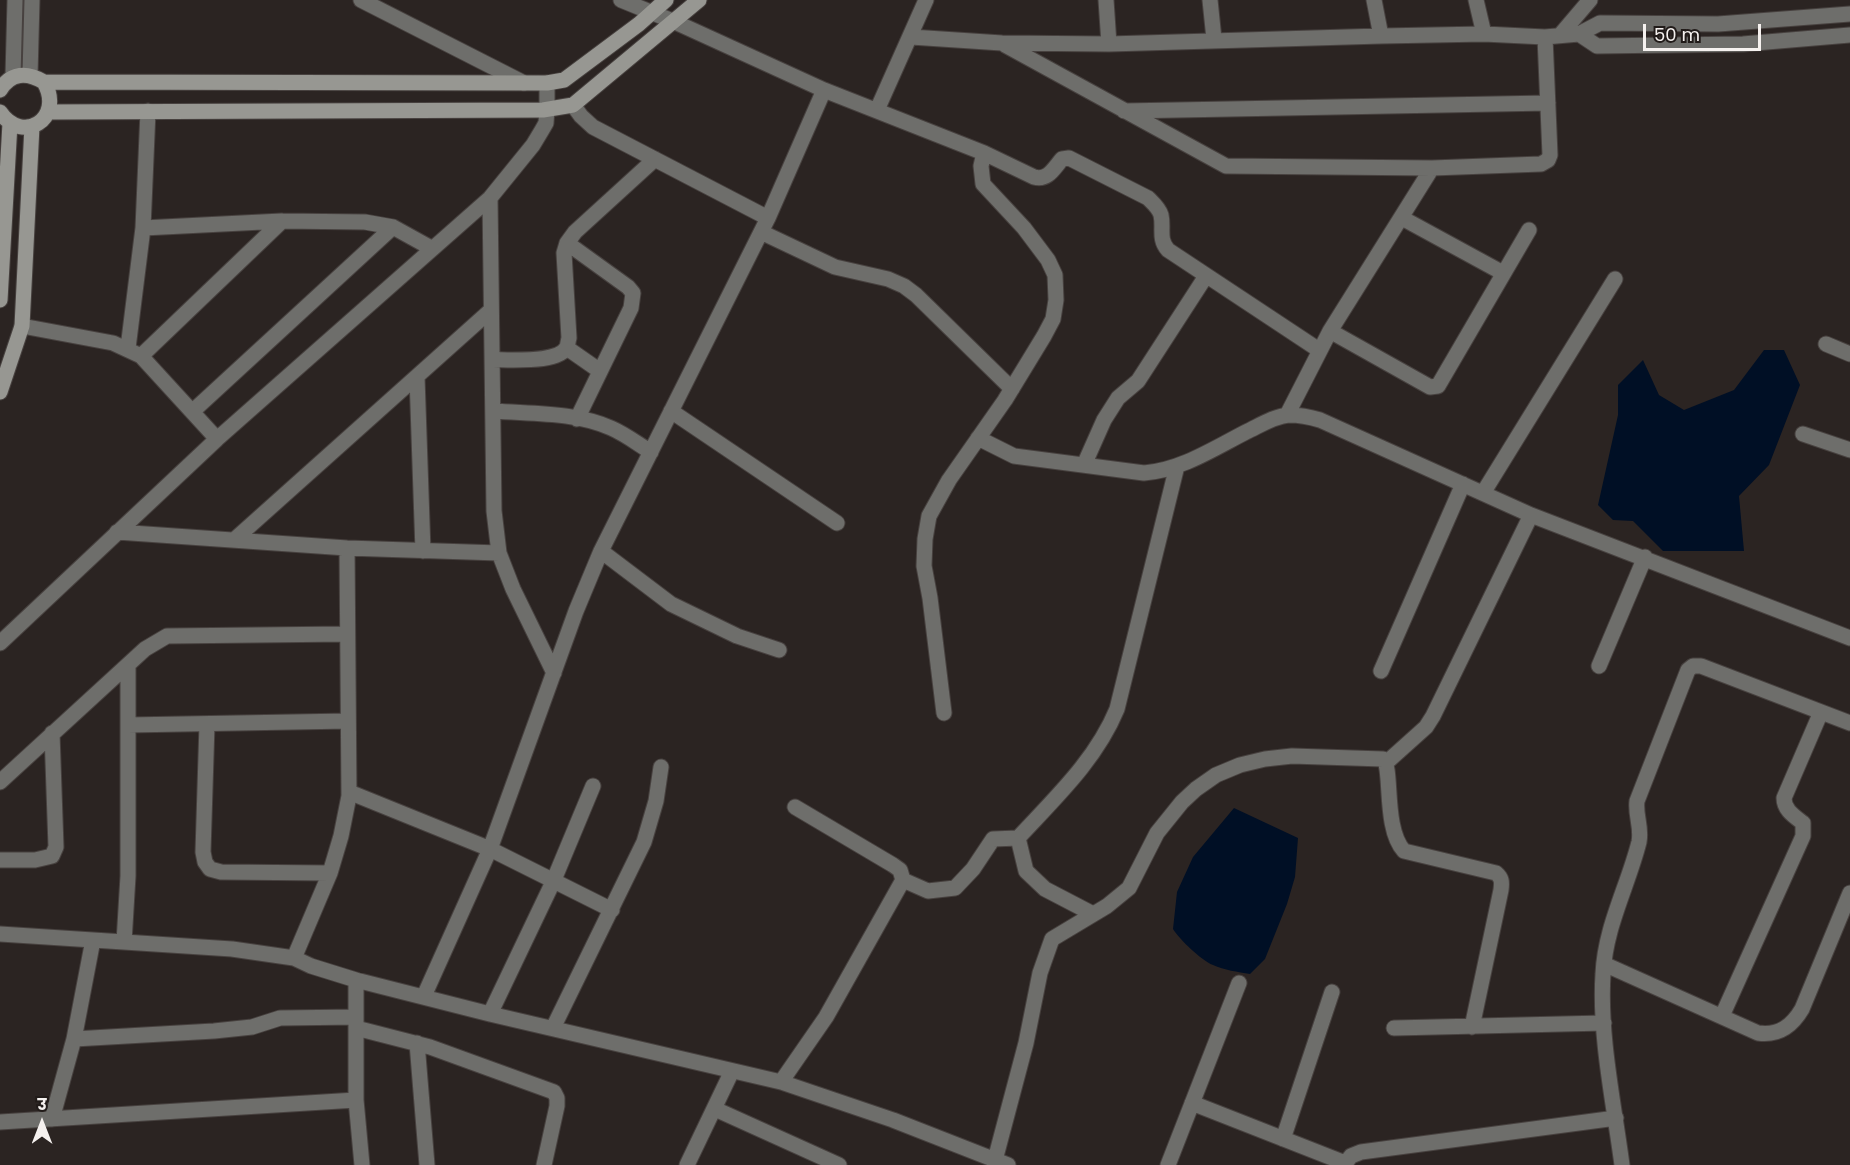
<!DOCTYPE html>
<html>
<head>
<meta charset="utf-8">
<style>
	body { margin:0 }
	#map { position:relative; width:1850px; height:1165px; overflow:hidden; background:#2b2422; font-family:Poppins,"Noto Sans Devanagari",sans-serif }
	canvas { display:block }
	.north { position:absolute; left:12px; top:1093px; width:60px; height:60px; -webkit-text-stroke:4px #211b19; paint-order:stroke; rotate:0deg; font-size:16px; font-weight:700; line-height:24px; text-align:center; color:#f5f1ef }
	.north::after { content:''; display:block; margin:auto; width:21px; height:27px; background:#f5f1ef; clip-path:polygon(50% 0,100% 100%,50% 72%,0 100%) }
	.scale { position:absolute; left:1643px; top:24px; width:118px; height:27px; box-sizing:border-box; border:3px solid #f5f1ef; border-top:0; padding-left:8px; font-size:18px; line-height:21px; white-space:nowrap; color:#f5f1ef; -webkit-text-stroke:4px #211b19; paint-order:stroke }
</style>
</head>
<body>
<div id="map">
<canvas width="1850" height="1165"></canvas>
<div class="north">उ</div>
<div class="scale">50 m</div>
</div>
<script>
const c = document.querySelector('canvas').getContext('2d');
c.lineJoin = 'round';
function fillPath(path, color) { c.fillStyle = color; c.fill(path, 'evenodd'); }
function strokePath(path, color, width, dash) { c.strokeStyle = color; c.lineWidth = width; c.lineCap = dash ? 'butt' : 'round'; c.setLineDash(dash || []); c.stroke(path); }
const water = new Path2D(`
	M1764,350H1784L1800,385L1769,465L1739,496L1744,551H1663L1633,521L1613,520L1598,505L1618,415V385L1643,360L1659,395L1684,410L1734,390Z
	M1234,808L1298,838L1295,877L1287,904L1265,959L1250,974C1238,972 1224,970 1213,965C1201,960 1180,940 1173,929L1177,892L1193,857Z`);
const street = new Path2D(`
	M361,0L524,83
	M621,0L675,22L824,90L984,153L1034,177C1048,181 1054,168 1062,159L1069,158L1148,198C1153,203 1159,208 1161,215C1164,228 1158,239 1168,250L1319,350
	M1106,0L1109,44
	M1210,0L1214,39
	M1374,0L1381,36
	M1476,0L1484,34
	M1561,34L1590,0
	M1579,34L1597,46L1743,44L1850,35
	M911,37L1002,43L1109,44L1381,36L1484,34L1545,37L1579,34L1600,23L1718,24L1850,14
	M1005,45L1226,166L1432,168L1541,164L1548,160L1550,155L1545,37
	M30,75L32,0
	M13,76L15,0
	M573,105L581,116L593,127L768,218
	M877,110L926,0
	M1124,111L1548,103
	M490,198L494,511L499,553L513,589L554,673
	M1402,218L1503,273
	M143,228L282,221L365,222L393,227L431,248
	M761,232L835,267L888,279L904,286L916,295L1012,389
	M567,243L628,287L633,293L631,308L577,419
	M22,326L113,343L141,356L217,439
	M1330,331L1430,387L1438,386L1529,230
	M1826,344L1850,354
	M128,348L143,228L148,111
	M567,348L600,371
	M141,356L282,221
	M493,360C511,359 558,364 567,347C568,344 568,341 569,338L564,253L567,243L575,232L655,159
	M417,377L423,551
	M193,411L393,227
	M494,411C532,414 575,412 611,428C625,434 638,444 651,452
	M671,411L837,523
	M1287,415L1330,331L1432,168
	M1803,434L1850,450
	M978,438L1014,456L1144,473C1181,470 1213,449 1246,432C1259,426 1274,416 1289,415C1300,415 1310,417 1320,420L1531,515L1850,638
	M1084,465L1104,420L1118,398L1138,381L1206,276
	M1483,493L1615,279
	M117,532L347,548L499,553
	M234,540L491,310
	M601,551L671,604L737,636L779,650
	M0,643L217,439L490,198L533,145L542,130L546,123L547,109V83
	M1599,666L1645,557
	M1381,671L1463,484
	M944,713L930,598L924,566L925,539L929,516L949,480L1005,400L1044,336L1053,319L1056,300L1055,275L1048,260L1024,228L983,184L981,166L984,153
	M207,724L203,852L205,862L210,869L221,872L330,873
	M128,725L348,721
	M1387,762L1426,727L1433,716L1531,515
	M0,782L145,649L167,636L346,634
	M349,792L490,849L612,910
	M1018,838L1026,871L1045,889L1093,914
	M0,860H35L52,856L56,847L52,733
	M903,880L928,891L955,888L973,869L993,839L1018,838C1055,798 1096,760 1117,709L1177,466
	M0,934L232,949L294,958L311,966L356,980L490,1014L781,1082L893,1120L1008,1165
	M124,942L128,876V666
	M294,958L330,873L341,836L349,796L347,548
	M1604,964L1758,1033C1779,1036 1792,1026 1802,1009L1850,893
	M356,980V1100L362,1165
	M424,996L490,849L576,611L601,551L768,218L824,90
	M490,1014L553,882L593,786
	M1722,1016L1803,836V823C1794,816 1784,810 1784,798L1821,712
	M356,1028L430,1047L554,1092L557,1098V1106L544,1165
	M553,1028L644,842L656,801L661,767
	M1394,1028L1604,1023
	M74,1039L214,1031L252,1027L280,1018L356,1017
	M417,1043L427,1165
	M781,1082L826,1017L903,880L900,870L893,865L795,807
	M1192,1103L1345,1163
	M715,1109L839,1165
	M52,1119L74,1039L93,940
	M0,1122L356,1100
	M1283,1139L1332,992
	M995,1160L1026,1043L1040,973L1052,939L1107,906L1129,888L1157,833L1182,802L1196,789L1216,775L1240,765L1265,759L1292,756L1383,759C1393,768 1383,828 1404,851L1496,873C1502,878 1502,882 1501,890L1472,1027
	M687,1165L732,1071
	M1168,1165L1239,983
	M1344,1165L1351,1156L1361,1152L1616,1118
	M1622,1165C1614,1104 1599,1035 1603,974C1605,927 1628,886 1639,842C1642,827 1635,815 1637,801L1688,670L1693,666H1701L1850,723`);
const secondary = new Path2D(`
	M0,90C11,72 27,72 44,82L547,83L564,80L639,24L666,0
	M0,112C22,145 65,119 44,82
	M48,112L543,110L573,105L699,0
	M0,300L10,123
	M0,392L22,326L32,126`);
fillPath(water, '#000f25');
strokePath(street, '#47413f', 17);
strokePath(secondary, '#47413f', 17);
strokePath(street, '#6e6e6b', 15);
strokePath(secondary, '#979792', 15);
</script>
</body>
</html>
